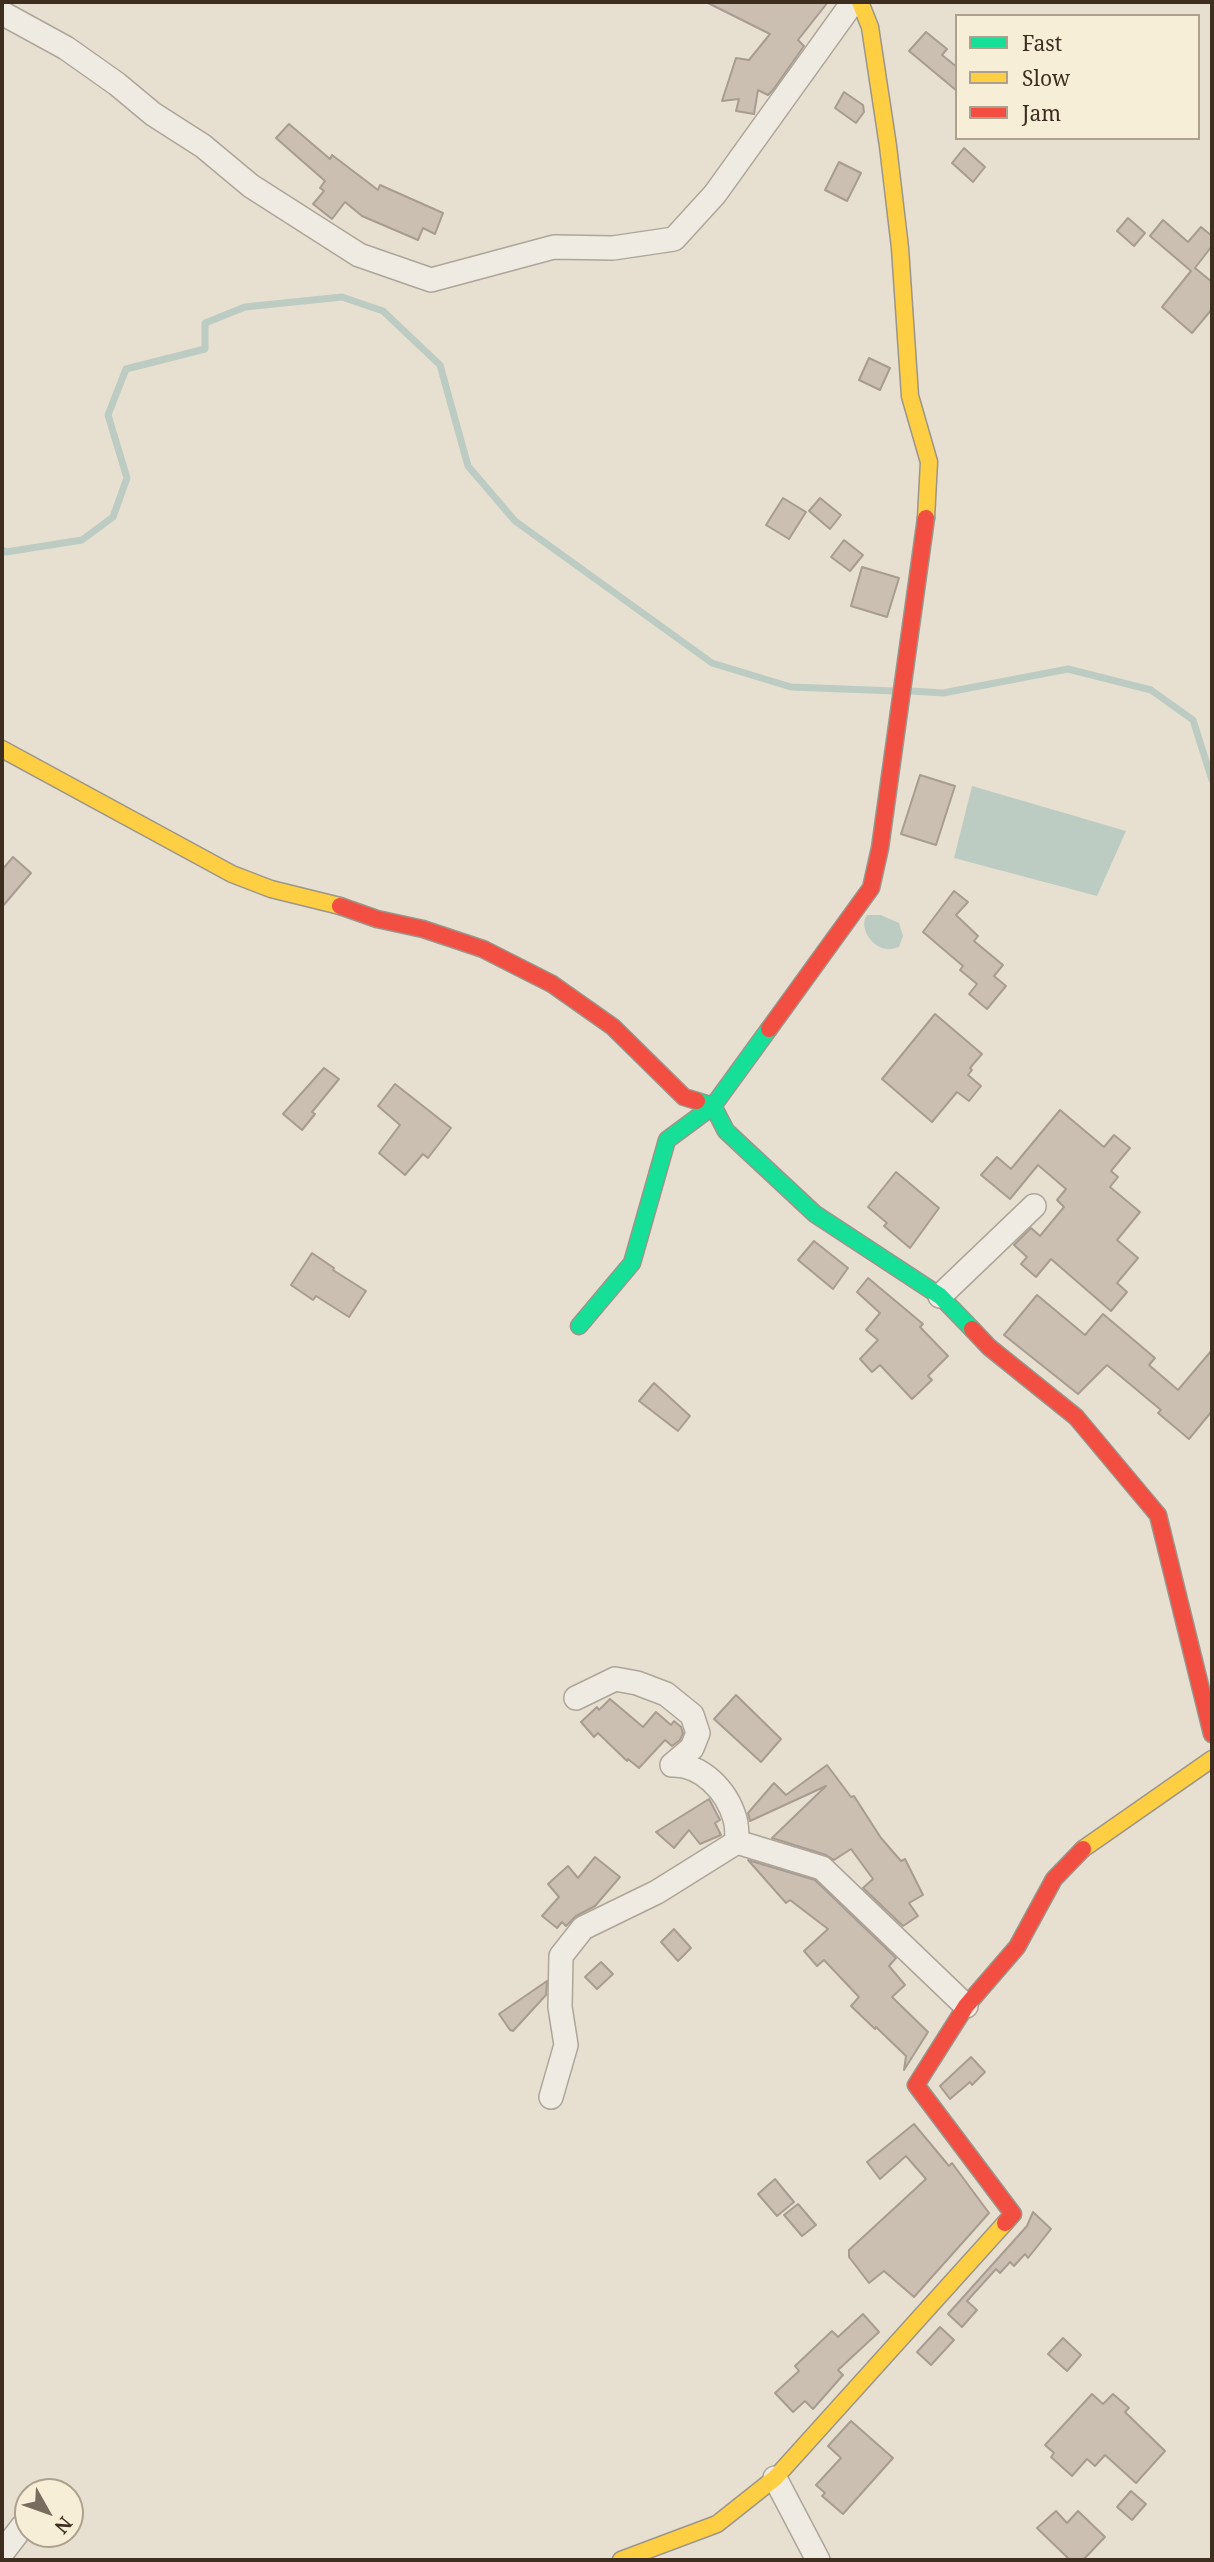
<!DOCTYPE html>
<html>
<head>
<meta charset="utf-8">
<style>
	body { margin:0 }
	#map { position:relative; width:1214px; height:2562px; overflow:hidden; background:#e7e0d1; font-family:"Noto Serif",serif }
	canvas { display:block }
	.frame { position:absolute; inset:0; border:4px solid #3d2e20; pointer-events:none }
	.legend { position:absolute; left:955px; top:14px; width:245px; height:126px; box-sizing:border-box; background:#f7eed8; border:2px solid #ada18e; margin:0; padding:9px 12px; list-style:none; font-size:21px; color:#3d2e20 }
	.legend li { display:flex; align-items:center; gap:14px; height:35px }
	.legend b { width:35px; border:2px solid #ada18e }
	.north { position:absolute; left:14px; top:2478px; width:70px; height:70px; box-sizing:border-box; background:#f7eed8; border:2px solid #ada18e; border-radius:50%; rotate:130deg; font-size:19px; font-weight:700; line-height:28px; text-align:center; color:#3d2e20 }
	.north::after { content:''; display:block; margin:auto; width:24px; height:32px; background:#786c5e; clip-path:polygon(50% 0,100% 100%,50% 72%,0 100%) }
</style>
</head>
<body>
<div id="map">
<canvas width="1214" height="2562"></canvas>
<div class="frame"></div>
<ul class="legend">
<li><b style="height:9px;background:#16e098"></b>Fast</li>
<li><b style="height:9px;background:#ffcf43"></b>Slow</li>
<li><b style="height:9px;background:#f24e42"></b>Jam</li>
</ul>
<div class="north">N</div>
</div>
<script>
const c = document.querySelector('canvas').getContext('2d');
c.lineJoin = 'round';
function fillPath(path, color) { c.fillStyle = color; c.fill(path, 'evenodd'); }
function strokePath(path, color, width, dash) { c.strokeStyle = color; c.lineWidth = width; c.lineCap = dash ? 'butt' : 'round'; c.setLineDash(dash || []); c.stroke(path); }
const water = new Path2D(`
	M972,786L1126,831L1097,896L954,858Z
	M867,915H881L899,923L903,936L899,947C895,948 891,950 887,949C872,948 858,927 867,915Z`);
const stream = new Path2D(`
	M2,550L6,552L82,540L113,517L127,478L108,415L126,369L205,349V323L245,307L342,297L383,311L440,365L468,466L515,521L712,663L791,687L895,691
	M911,691L943,693L1068,669L1151,690L1193,720L1212,780`);
const building = new Path2D(`
	M706,2H828L798,40L804,46L773,90L768,95L758,90L754,114L736,111L739,99L722,101L736,58L749,60L770,34Z
	M926,32L947,49L942,55L957,67V91L909,51Z
	M844,92L863,105L864,112L856,123L835,108Z
	M289,124L330,159L332,155L378,190L380,185L443,213L435,234L423,228L418,240L362,216L345,202L332,219L313,204L324,191L320,188L325,181L276,138Z
	M964,148L985,167L973,182L952,163Z
	M839,162L861,173L847,201L825,190Z
	M1128,218L1145,233L1134,246L1117,231Z
	M1163,220L1188,242L1201,227L1212,236V246L1195,268L1212,282V309L1192,333L1162,307L1191,271L1150,236Z
	M869,358L890,368L880,390L859,380Z
	M783,498L806,512L789,539L766,525Z
	M820,498L841,515L830,529L809,511Z
	M844,540L863,555L850,571L831,557Z
	M862,567L899,578L887,617L851,606Z
	M920,775L955,786L936,845L901,834Z
	M13,857L31,873L2,907V870Z
	M954,891L968,902L956,915L978,936L974,941L1003,965L994,976L1006,986L987,1009L969,994L977,984L960,970L963,966L923,932Z
	M935,1014L982,1054L970,1068L972,1070L968,1075L981,1086L969,1101L957,1092L932,1122L882,1079Z
	M324,1068L339,1079L312,1112L315,1114L302,1130L283,1114Z
	M395,1084L451,1128L428,1158L423,1154L405,1175L379,1153L400,1125L378,1106Z
	M1060,1110L1104,1147L1114,1135L1130,1148L1111,1171L1118,1177L1110,1187L1140,1212L1117,1240L1138,1258L1117,1283L1127,1292L1111,1311L1051,1259L1036,1277L1021,1264L1027,1257L1014,1245L1031,1228L1040,1236L1064,1207L1057,1200L1066,1189L1038,1165L1010,1199L981,1175L997,1157L1011,1169Z
	M896,1172L939,1208L910,1248L884,1226L887,1223L868,1207Z
	M814,1241L848,1268L833,1289L798,1260Z
	M312,1253L334,1268L333,1270L366,1291L349,1317L316,1296L313,1300L291,1285Z
	M868,1278L923,1324L920,1327L948,1356L928,1376L932,1380L912,1399L880,1365L872,1372L860,1359L878,1340L866,1330L880,1313L857,1292Z
	M1037,1295L1085,1335L1103,1314L1155,1358L1149,1365L1178,1390L1212,1350V1411L1189,1439L1158,1413L1161,1410L1107,1365L1078,1394L1004,1335Z
	M654,1383L690,1416L678,1431L639,1401Z
	M736,1695L781,1739L761,1762L714,1719Z
	M610,1699L643,1727L656,1712L671,1725L674,1721L681,1727L683,1733L680,1740L672,1746L665,1740L639,1768L628,1759L627,1761L598,1733L594,1737L581,1722L597,1707L599,1710Z
	M827,1765L851,1797L854,1796L881,1838L901,1861L905,1859L923,1895L909,1903L918,1916L903,1926L863,1888L873,1879L851,1849L834,1860L826,1855L772,1838L826,1786L750,1821L748,1813L774,1783L786,1795Z
	M709,1799L720,1820L715,1823L721,1835L700,1844L689,1830L674,1848L656,1832Z
	M595,1857L620,1877L595,1906L576,1916L566,1926L562,1922L557,1928L542,1916L559,1897L548,1884L568,1866L578,1878Z
	M748,1860L815,1880L896,1958L889,1966L905,1985L892,1997L928,2032L904,2070L906,2056L876,2027L875,2029L851,2006L859,1997L824,1960L817,1966L804,1951L828,1929L790,1900L786,1903Z
	M674,1929L691,1948L678,1961L661,1942Z
	M601,1962L613,1974L597,1989L585,1977Z
	M547,1981L546,1995L513,2031L510,2030L499,2014Z
	M971,2057L985,2072L972,2085L970,2082L950,2099L940,2086Z
	M914,2124L949,2166L952,2163L989,2213L914,2297L884,2271L869,2283L849,2257V2250L926,2179L906,2156L880,2179L867,2162Z
	M775,2179L794,2202L777,2216L758,2194Z
	M798,2204L816,2225L802,2236L784,2215Z
	M1033,2212L1051,2229L1028,2258L1025,2254L1014,2266L1010,2262L1000,2273L996,2269L967,2301L977,2310L962,2327L948,2314L1027,2226Z
	M863,2314L879,2332L838,2370L843,2375L813,2409L805,2401L793,2412L775,2393L799,2371L795,2366L832,2331L838,2337Z
	M940,2327L954,2340L931,2365L917,2352Z
	M1063,2338L1081,2355L1067,2371L1048,2354Z
	M1092,2394L1103,2404L1113,2394L1129,2408L1125,2412L1165,2451L1136,2483L1105,2455L1095,2466L1087,2459L1072,2476L1051,2457L1054,2453L1045,2445Z
	M851,2421L893,2458L843,2514L822,2496L825,2493L816,2485L841,2458L828,2446Z
	M1131,2491L1146,2504L1132,2520L1117,2507Z
	M1056,2511L1067,2523L1078,2511L1105,2537L1083,2560H1070L1037,2528Z`);
const street = new Path2D(`
	M2,13L66,48L117,84L153,114L203,146L251,186L359,255L431,280L554,247L613,248L674,239L715,194L853,2
	M940,1296L1034,1206
	M576,1698L615,1679L637,1683L666,1694L692,1715L698,1733L692,1748L672,1765C702,1764 727,1791 735,1819C737,1826 737,1835 737,1842
	M551,2097L566,2045L560,2007L561,1956L583,1928L657,1892L737,1842L822,1868L966,2006
	M775,2478L818,2560
	M2,2553L22,2527`);
const fast = new Path2D(`
	M697,1101L713,1106L726,1131L815,1214L940,1296L972,1329
	M579,1326L632,1263L667,1140L713,1106L769,1029`);
const slow = new Path2D(`
	M860,2L870,27L888,146L900,248L910,396L929,462L926,518
	M2,749L232,874L271,889L340,906
	M1083,1849L1212,1759
	M621,2560L717,2524L775,2478L1005,2223`);
const jam = new Path2D(`
	M340,906L377,919L423,929L483,949L552,984L613,1027L684,1097L697,1101
	M769,1029L871,888L880,848L926,518
	M972,1329L989,1347L1076,1417L1158,1515L1212,1734
	M1005,2223L1013,2214L916,2085L966,2006L1017,1947L1054,1879L1083,1849`);
fillPath(water, '#bcccc2');
strokePath(stream, '#bcccc2', 7);
fillPath(building, '#cbbfb2');
strokePath(building, '#a89c90', 2);
strokePath(street, '#ada599', 26);
strokePath(fast, '#9c958a', 19);
strokePath(slow, '#9c958a', 19);
strokePath(jam, '#9c958a', 19);
strokePath(street, '#efebe3', 23);
strokePath(fast, '#16e098', 16);
strokePath(slow, '#ffcf43', 16);
strokePath(jam, '#f24e42', 16);
</script>
</body>
</html>
